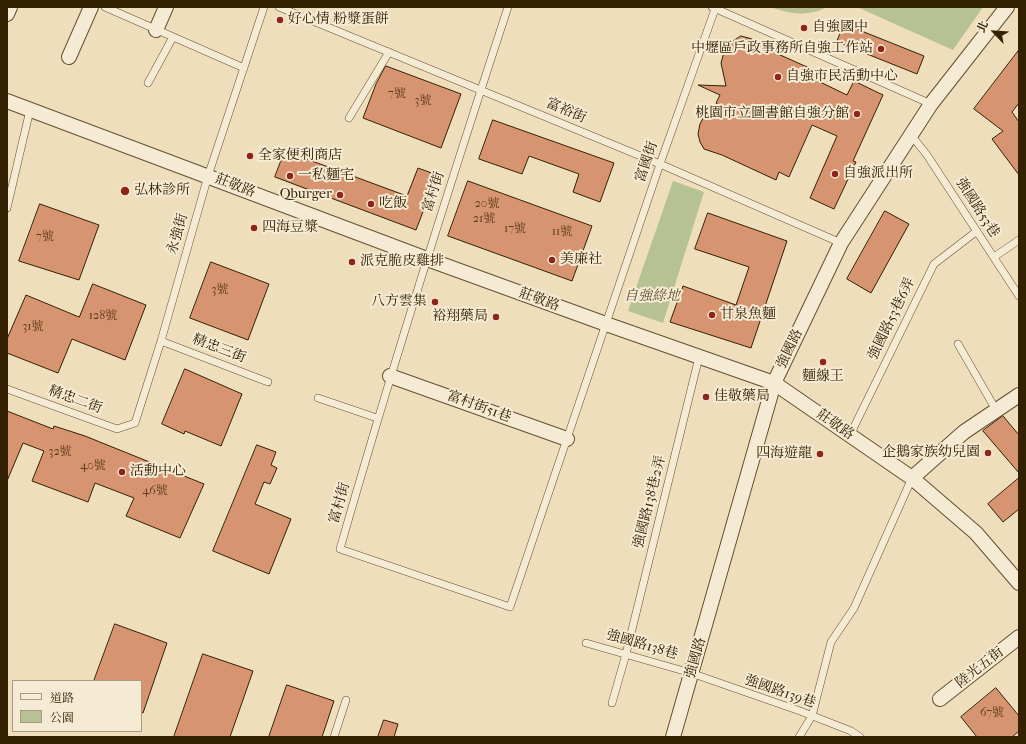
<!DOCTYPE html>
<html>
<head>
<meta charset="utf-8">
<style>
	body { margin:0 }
	#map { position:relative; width:1026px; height:744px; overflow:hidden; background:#efdebc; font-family:"IM FELL French Canon","Noto Serif TC",serif }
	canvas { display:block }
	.frame { position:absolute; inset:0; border:8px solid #342002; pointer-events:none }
	.legend { position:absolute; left:12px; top:680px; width:130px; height:52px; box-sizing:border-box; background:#f5ead3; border:1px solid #a8997f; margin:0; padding:5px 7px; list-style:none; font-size:12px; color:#342002 }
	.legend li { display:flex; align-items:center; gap:8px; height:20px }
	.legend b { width:20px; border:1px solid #a8997f }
	.north { position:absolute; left:974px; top:12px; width:40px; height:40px; -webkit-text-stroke:3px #f5ead3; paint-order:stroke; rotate:295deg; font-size:11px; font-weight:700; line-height:16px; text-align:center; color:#342002 }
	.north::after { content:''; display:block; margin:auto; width:14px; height:18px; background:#342002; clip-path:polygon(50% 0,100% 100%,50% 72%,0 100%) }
</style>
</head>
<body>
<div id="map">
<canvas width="1026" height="744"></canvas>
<div class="frame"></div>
<ul class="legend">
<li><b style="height:5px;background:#f5ead3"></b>道路</li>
<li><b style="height:11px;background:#b6c293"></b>公園</li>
</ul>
<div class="north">北</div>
</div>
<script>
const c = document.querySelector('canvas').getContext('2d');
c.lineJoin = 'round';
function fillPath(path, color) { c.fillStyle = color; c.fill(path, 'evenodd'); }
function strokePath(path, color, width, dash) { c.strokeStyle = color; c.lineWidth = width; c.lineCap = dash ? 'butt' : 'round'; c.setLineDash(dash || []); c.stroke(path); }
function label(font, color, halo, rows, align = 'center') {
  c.font = font + ' "IM FELL French Canon","Noto Serif TC",serif'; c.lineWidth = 4; c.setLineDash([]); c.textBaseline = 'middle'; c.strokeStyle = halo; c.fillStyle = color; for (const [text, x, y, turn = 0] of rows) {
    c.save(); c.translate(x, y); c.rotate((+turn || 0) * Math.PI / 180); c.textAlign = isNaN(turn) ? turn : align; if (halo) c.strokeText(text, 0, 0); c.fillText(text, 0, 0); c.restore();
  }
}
const green = new Path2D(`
	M770,7H827C809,17 789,14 770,7Z
	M857,7H983L953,50Z
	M673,181L704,192L663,323L628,311Z`);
const building = new Path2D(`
	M844,24L924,56L917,74L837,42Z
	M741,36L752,39L759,44L763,52L769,50L825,75L820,82L847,95L854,81L883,95L853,161L856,162L834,209L810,198L837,136L812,125L789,177L779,172L776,180L722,155L704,149L700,142L698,134L700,124L703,118L720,106L716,103L720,95L698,85L726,86L721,63L724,52L729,44Z
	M1019,50V103L1012,112L1019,122V175L992,139L1003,131L974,109Z
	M386,66L461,94L441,148L363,118L376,84Z
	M493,120L614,163L600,202L573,192L579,174L529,156L522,174L479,159Z
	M285,151L407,196L418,168L437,175L416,230L275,177Z
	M468,181L592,226L572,281L448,236Z
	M40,204L99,225L79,280L19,261Z
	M885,211L909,224L871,293L847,279Z
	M708,213L787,241L751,348L670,322L683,286L736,305L749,267L695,249Z
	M211,262L269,284L248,340L190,318Z
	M93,284L146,305L125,360L72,339L58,373L7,353V339L26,295L79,317Z
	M185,369L242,394L221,446L185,431L184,434L162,424Z
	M7,411L53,429L54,426L85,436L204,484L180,538L126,516L134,498L95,483L88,502L32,481L44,451L23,443L7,481Z
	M1003,416L1019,435V473L983,431Z
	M257,445L276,452L271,465L277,468L270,484L264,482L255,504L291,519L269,574L213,551Z
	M1019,478V509L1003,522L988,504Z
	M115,624L167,643L143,713L141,712V681H94Z
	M203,654L253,671L230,737H174Z
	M287,685L334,701L322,737H269Z
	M996,688L1019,716V731L1012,737H977L961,717Z
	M384,720L398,724L394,737H378Z`);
const lane = new Path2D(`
	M105,7L244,68
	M279,7L660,164L841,243
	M508,7C449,187 392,367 340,549L510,607L660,164L715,9
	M712,7L931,104
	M148,83L173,37
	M349,118L389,52
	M911,135L927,155L1019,296
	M7,208L30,110
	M994,257L1019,240
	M161,341L268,382
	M958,344L996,410
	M7,389L117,429L135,423L161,341L208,176L264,7
	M318,398L377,418
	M850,435L934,264L977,231
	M586,643L691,673L800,711L851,731L860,737
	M612,703L626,654L699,357
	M334,737L346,700
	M799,737L812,716L831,642L854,608L912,478`);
const street = new Path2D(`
	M7,14L10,7
	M156,30L166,7
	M69,57L91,7
	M7,101L427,259L606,324L774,383L912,478L976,533L1019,583
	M390,376L567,439
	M912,478L964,432L1019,395
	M940,699L1019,637
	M673,737L774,383L841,243L931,104L1007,7`);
const markers = [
	[280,20,4,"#8f2418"],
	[804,28,4,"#8f2418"],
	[881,49,4,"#8f2418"],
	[778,77,4,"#8f2418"],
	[857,114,4,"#8f2418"],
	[250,156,4,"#8f2418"],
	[835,174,4,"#8f2418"],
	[290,176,4,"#8f2418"],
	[125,191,5,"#8f2418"],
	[340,195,4,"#8f2418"],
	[371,204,4,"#8f2418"],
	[254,228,4,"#8f2418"],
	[552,260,4,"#8f2418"],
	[352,262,4,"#8f2418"],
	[435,302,4,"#8f2418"],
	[712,315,4,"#8f2418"],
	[496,317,4,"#8f2418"],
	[823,362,4,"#8f2418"],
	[706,397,4,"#8f2418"],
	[988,453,4,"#8f2418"],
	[820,454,4,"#8f2418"],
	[122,472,4,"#8f2418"]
];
const numberNames = [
	["7號",397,94],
	["3號",423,101],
	["20號",487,204],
	["21號",484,219],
	["17號",515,229],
	["11號",562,232],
	["7號",45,237],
	["3號",220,290],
	["128號",103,316],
	["31號",33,327],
	["32號",60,452],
	["40號",93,466],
	["46號",155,491],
	["67號",992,713]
];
const poiNames = [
	["好心情 粉漿蛋餅",288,20],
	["自強國中",812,28],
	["中壢區戶政事務所自強工作站",873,49,"right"],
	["自強市民活動中心",786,77],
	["桃園市立圖書館自強分館",849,114,"right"],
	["全家便利商店",258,156],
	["自強派出所",843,174],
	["一私麵宅",298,176],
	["弘林診所",134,191],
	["Qburger",332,195,"right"],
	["吃飯",379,204],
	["四海豆漿",262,228],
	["美廉社",560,260],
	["派克脆皮雞排",360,262],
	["八方雲集",427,302,"right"],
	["甘泉魚麵",720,315],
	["裕翔藥局",488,317,"right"],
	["麵線王",823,377,"center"],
	["佳敬藥局",714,397],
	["企鵝家族幼兒園",980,453,"right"],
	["四海遊龍",812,454,"right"],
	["活動中心",130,472]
];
const streetNames = [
	["富裕街",566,111,23],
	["富國街",647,162,-71],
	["莊敬路",235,186,21],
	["富村街",434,192,-72],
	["強國路53巷",977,208,57],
	["永強街",178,234,-74],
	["莊敬路",539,300,20],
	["強國路53巷6弄",892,319,-64],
	["精忠三街",219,349,21],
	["強國路",790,349,-64],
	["精忠二街",75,400,20],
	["富村街51巷",479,407,20],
	["莊敬路",835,425,35],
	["強國路138巷2弄",650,502,-76],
	["富村街",340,503,-74],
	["強國路138巷",642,645,16],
	["強國路",696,658,-74],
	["陸光五街",980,668,-38],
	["強國路139巷",780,692,19]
];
const parkNames = [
	["自強綠地",652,297]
];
fillPath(green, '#b6c293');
fillPath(building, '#d79470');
strokePath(building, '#342002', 1);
strokePath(lane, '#635030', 8);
strokePath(street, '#635030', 16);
strokePath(lane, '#f5ead3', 7);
strokePath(street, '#f5ead3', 14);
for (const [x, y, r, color] of markers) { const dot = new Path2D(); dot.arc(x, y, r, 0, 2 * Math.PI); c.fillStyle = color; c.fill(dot); strokePath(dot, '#f5ead3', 1.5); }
label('12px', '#5d3d1e', null, numberNames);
label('14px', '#342002', '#f5ead3', poiNames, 'left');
label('14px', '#342002', '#f5ead3', streetNames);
label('italic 14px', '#5b512e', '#f5ead3', parkNames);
</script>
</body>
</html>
